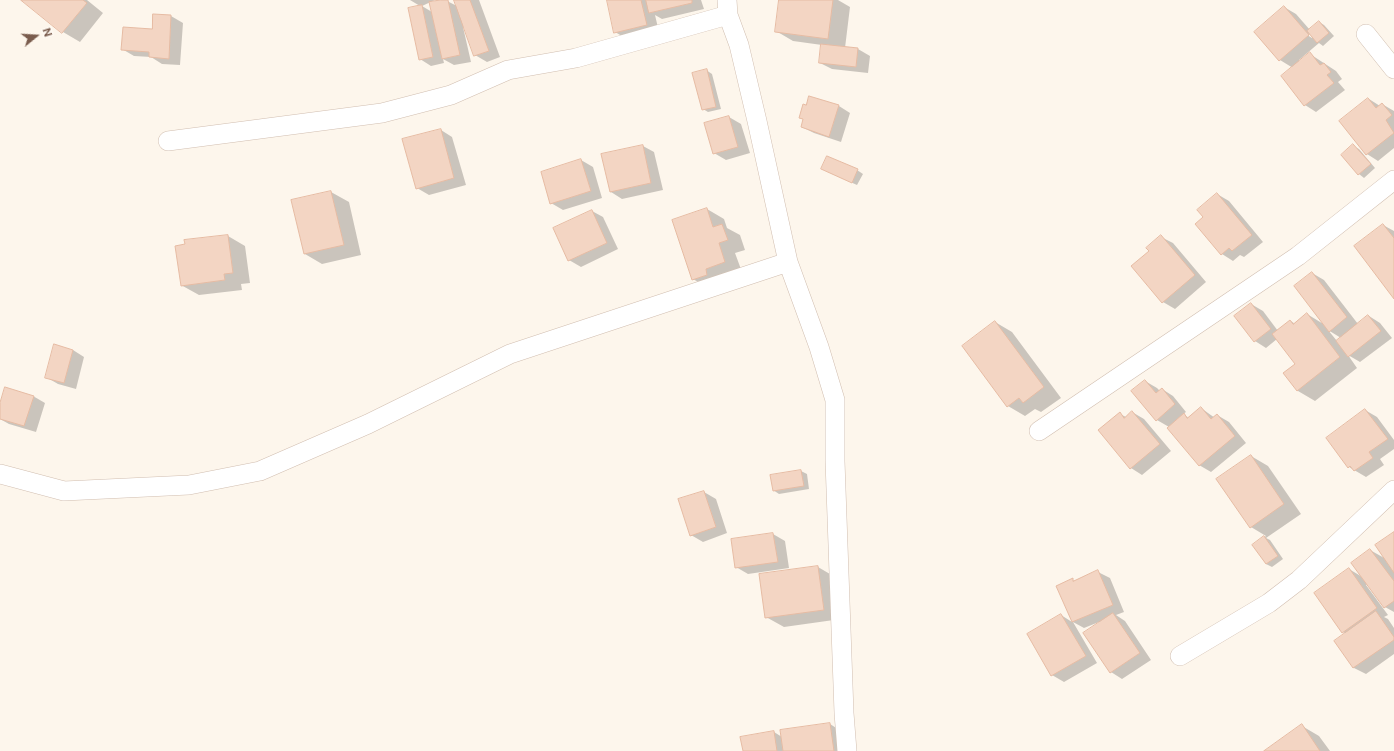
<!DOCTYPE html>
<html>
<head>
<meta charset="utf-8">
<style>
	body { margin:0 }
	#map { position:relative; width:1394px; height:751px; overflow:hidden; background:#fdf6ec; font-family:"Public Sans",sans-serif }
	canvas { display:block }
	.north { position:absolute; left:16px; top:16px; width:40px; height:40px; -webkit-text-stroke:3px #fffaf3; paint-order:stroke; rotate:72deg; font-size:11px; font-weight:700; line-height:16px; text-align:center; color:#7a5c4d }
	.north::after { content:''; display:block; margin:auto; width:14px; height:18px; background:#7a5c4d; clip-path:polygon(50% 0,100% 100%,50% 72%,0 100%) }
</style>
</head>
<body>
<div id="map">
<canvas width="1394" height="751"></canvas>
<div class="north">N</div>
</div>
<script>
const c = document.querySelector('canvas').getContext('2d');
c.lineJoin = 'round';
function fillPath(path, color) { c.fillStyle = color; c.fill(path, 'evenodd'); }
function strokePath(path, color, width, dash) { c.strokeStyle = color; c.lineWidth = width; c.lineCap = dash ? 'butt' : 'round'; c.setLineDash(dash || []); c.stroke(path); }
const shadow = new Path2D(`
	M23,0H87L103,13L80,42L63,32Z
	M410,0H435L422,6L432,12L445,0L457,6L455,0H479L500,57L487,62L475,55L465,26L463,27L471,62L454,65L443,59L444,63L431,66L420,59V6Z
	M608,0H701L704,9L662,19L655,15L659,32L627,39L615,32Z
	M780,0H838L850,7L845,48L858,49L870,56L868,73L832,69L820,63L822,45L793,41L776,31Z
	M1284,7L1296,14L1310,30L1319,22L1324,25L1334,36L1323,46L1319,43L1299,60L1300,62L1310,54L1336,71L1342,79L1338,82L1345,90L1316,112L1305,105L1293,68L1280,60ZM1305,32L1312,36V38L1304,33Z
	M153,15L171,16L183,23L180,65L162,64L151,57L134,56L122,49L153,30Z
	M706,70L712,74L721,109L708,112L703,109Z
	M1369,99L1380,106L1382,104L1394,111V148L1378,161L1367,154Z
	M839,106L850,113L841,142L814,133L802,127Z
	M729,117L741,124L750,153L726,160L714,153L705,123Z
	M441,130L452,137L466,185L429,195L417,188Z
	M643,146L654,152L663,190L622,199L611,192Z
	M1353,146L1359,149L1375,168L1364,178L1359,174L1342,156Z
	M581,160L593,167L602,198L563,210L551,203Z
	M857,170L863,174L857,185L828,172Z
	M331,192L349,202L361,255L322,264L305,254L292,201Z
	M1217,194L1229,201L1263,242L1244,257L1240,255L1233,261L1222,254L1204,217Z
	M707,209L724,219L727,228L740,235L745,250L735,253L742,272L710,289L693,279Z
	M592,211L603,217L618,249L581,267L569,260Z
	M1383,225L1394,231V297Z
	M228,236L245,246L250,283L241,284L242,290L199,295L181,285Z
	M1161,237L1173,243L1206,282L1175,309L1163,302L1151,251Z
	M1312,273L1324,280L1358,324L1369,316L1380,323L1392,338L1360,362L1348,355L1357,368L1315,401L1298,391L1284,374L1296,364L1277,339L1266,348L1255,341L1251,304L1263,311L1278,331L1291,321L1295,324L1307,314L1325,325ZM1328,330L1341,338L1337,341Z
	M995,322L1012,332L1061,398L1041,412L1035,409L1025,416L1008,406L963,346Z
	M73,350L84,357L76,389L58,384L46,377Z
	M1145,381L1157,388L1160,391L1162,389L1173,396L1186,412L1183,414L1189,418L1201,408L1215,418L1217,415L1229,422L1246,443L1211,472L1199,465L1169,427L1157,420Z
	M33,396L45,403L36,432L9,424L0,419V407Z
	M1365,410L1377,417L1394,440V449L1380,459L1384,465L1366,477L1349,467L1327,438Z
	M1132,412L1144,419L1171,451L1142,475L1131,468L1120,414L1126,417Z
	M1251,456L1268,466L1301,514L1266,538L1270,540L1283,559L1272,567L1266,564L1253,545L1266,536L1251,527Z
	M801,471L807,474L809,489L779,494L773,490Z
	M704,492L716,499L727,533L703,542L691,535Z
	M1394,533V612L1385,607L1368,584L1366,585L1388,615L1384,617L1388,619L1394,628V654L1366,674L1354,668L1336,641L1346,634L1343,632L1349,569L1364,578L1370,550L1386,559Z
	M773,534L785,541L789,568L748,574L736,567L732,540Z
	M818,567L835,577L841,619L784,627L766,617Z
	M1098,572L1110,578L1124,612L1116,615L1125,621L1151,660L1122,679L1111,672L1099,622L1084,628L1073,622L1097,663L1064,682L1052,675L1061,615L1072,622L1057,586L1072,580L1075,581Z
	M830,724L841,731L844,751H744L774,732L782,737Z
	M1302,726L1319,736L1330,751H1265Z`);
const building = new Path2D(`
	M21,0H83L87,3L62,33Z
	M441,0H448L460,55L442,59L429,2Z
	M454,0H470L489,51L474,56Z
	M607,0H641L647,25L614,33Z
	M646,0H692V3L649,13Z
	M779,0H833L828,39L775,32Z
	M422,5L433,57L419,60L408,8Z
	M1284,6L1309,35L1279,61L1254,32Z
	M153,14L171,15L169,59L149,57V52L121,50L123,27L152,29Z
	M1319,21L1329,33L1317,43L1307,31Z
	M821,44L858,48L856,67L819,63Z
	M1310,52L1320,65L1324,63L1331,72L1327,75L1334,83L1304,106L1281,76Z
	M707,69L716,107L702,110L692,73Z
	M809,96L839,105L829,137L801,127L803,119L799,118L803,104L806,105Z
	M1368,98L1376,108L1382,103L1392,115L1386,120L1394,133L1366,155L1339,121Z
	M729,116L738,147L713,154L704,123Z
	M441,129L454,178L416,189L402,139Z
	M1353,144L1371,164L1358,175L1341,155Z
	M643,145L651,183L610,192L601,154Z
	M827,156L858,169L852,183L821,169Z
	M581,159L591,191L550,204L541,172Z
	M331,191L344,245L304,254L291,200Z
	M1217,193L1252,235L1232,251L1229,248L1221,255L1195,224L1203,217L1197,210Z
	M707,208L713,227L722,224L728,240L719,243L725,262L706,269L707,275L692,280L672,220Z
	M592,210L607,243L568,261L553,228Z
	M1383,224L1394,238V299L1354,246Z
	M228,235L233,273L224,274L225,280L181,286L175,246L185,244L184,240Z
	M1161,235L1195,275L1162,303L1131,266L1149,251L1146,248Z
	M1312,272L1347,317L1329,332L1294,286Z
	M1251,303L1271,329L1254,342L1234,316Z
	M1307,313L1340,357L1297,391L1283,373L1295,364L1272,334L1290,320L1293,324Z
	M1368,315L1381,331L1348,357L1336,341Z
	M995,321L1044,387L1023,403L1019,398L1007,407L962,346Z
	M54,344L73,350L64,383L45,378Z
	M1145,380L1156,393L1162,388L1175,404L1156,421L1131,391Z
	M5,387L34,396L24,426L0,419V403Z
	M1201,407L1211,419L1217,414L1235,436L1199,466L1167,428L1184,413L1187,418Z
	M1365,409L1388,439L1369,452L1373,458L1354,471L1350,466L1348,468L1326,438Z
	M1132,411L1160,444L1130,469L1098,430L1120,412L1124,418Z
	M1251,455L1284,504L1250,528L1216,479Z
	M801,470L804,486L773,491L770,475Z
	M704,491L716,527L690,536L678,499Z
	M1394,532V573L1375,545Z
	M773,533L778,562L735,568L731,539Z
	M1264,536L1278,556L1266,564L1252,545Z
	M1370,549L1394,581V601L1384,608L1351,563Z
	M818,566L824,610L765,618L759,574Z
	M1349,568L1377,608L1342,633L1314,593Z
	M1098,570L1113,605L1072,622L1056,586L1073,578V581Z
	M1376,611L1394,637V640L1353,668L1334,641Z
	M1113,613L1140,653L1110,673L1083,633Z
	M1061,614L1086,656L1051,676L1027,634Z
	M830,723L834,751H783L780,730Z
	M1302,724L1320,751H1264Z
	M774,731L777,751H743L740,737Z`);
const street = new Path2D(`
	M727,0L728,15L739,45L757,121L788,262L819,347L835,400V461L844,713L847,751
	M1366,34L1394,69
	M168,141L382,113L451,95L508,70L576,58L728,15
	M1039,431L1298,256L1394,180
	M0,474L64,491L189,485L260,471L368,424L510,354L788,262
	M1180,656L1269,603L1299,580L1394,490`);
fillPath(shadow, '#0003');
fillPath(building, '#f3d5c3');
strokePath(building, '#e6bba3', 1);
strokePath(street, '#d1beb0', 20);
strokePath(street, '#fff', 19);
</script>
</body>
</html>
